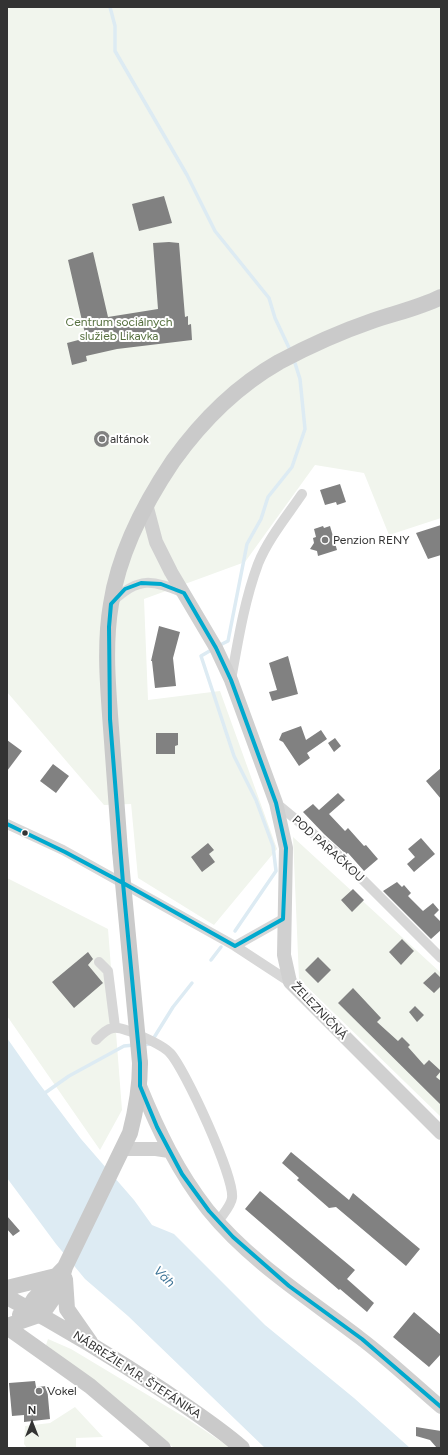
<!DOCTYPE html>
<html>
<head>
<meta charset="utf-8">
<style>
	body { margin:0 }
	#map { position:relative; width:448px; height:1455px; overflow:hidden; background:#fff; font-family:Figtree,sans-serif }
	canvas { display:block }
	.frame { position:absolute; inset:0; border:8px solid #333; pointer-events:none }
	.north { position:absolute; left:12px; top:1403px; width:40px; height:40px; -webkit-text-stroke:3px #fff; paint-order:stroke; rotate:0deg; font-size:11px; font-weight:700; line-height:16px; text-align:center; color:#333 }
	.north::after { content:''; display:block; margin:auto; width:14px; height:18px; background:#333; clip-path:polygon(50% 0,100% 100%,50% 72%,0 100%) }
</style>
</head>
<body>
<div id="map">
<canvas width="448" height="1455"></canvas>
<div class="frame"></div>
<div class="north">N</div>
</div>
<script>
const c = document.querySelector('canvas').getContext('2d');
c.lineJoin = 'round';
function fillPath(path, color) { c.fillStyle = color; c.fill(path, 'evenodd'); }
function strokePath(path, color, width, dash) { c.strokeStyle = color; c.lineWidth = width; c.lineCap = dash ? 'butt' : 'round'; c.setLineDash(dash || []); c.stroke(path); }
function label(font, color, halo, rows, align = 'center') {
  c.font = font + ' Figtree,sans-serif'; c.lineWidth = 4; c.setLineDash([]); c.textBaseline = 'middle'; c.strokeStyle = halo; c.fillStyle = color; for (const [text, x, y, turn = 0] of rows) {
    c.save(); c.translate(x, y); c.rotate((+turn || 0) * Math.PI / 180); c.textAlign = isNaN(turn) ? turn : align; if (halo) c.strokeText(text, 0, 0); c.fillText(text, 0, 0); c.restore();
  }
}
const green = new Path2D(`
	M7,7H441V518L389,535L364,473L315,465L245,562L144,599L148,700L220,691L277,849L214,925L138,878L131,803V804L104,805L7,692Z
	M293,837L441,973V1117L299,979Z
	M7,878L108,929L122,1110L100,1150L7,1016Z
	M48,1339L71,1349L186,1418L231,1448H174L101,1386L46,1345Z
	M75,1407L103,1437L76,1438V1448H27L24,1444L25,1426L50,1423Z`);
const water = new Path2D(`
	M7,1038L35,1078L81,1139L134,1200L152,1225L174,1234L265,1325L354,1398L410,1448H265L128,1316L85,1279L56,1244L7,1178Z`);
const stream = new Path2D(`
	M110,7L115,26V51L187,175L215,231L269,298L275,318L291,352
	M218,646L228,641L247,544L261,519L268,497L292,467L305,429L300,379L294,360
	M213,649L201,656L234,756L256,800L273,846L276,871L235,931
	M211,960L221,947
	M142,1045L150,1044L173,1007L192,983
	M42,1095L69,1076L124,1046L134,1045`);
const building = new Path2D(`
	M164,196L172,223L139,231L132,204Z
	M169,242L179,243L185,317L188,316V325L191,324L192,340L117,349L86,356L87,361L72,365L67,343L86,338L68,260L93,252L108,317L158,309L153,243Z
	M94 439a8 8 0 1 1 16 0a8 8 0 1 1-16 0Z
	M340,484L346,502L337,505L336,502L325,505L320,490Z
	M441,525V555L428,559L416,533Z
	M323,526L324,528L330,526L337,550L318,556L317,551L310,549L314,543L313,538L316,537L314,529Z
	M159,626L180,632L173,658L176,686L155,688L152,661H151Z
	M288,656L298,694L272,701L269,692L277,690L269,663Z
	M301,726L306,740L321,730L327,739L307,753L310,758L299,766L283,742L279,740L282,733Z
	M156,733H178V745L175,746V754H156Z
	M335,738L341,746L334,752L328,743Z
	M7,740L22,751L7,771Z
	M53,764L69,776L56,793L40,781Z
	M441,768V799L426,781Z
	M338,793L345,800L329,814L345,831L348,828L364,846L366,845L378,859L364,871L348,853L346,854L324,834L303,812L313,804L319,810Z
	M421,838L435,854L414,872L407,864L415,857L408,849Z
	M208,843L214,850L209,854L215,862L202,872L191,857Z
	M397,882L402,887L404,885L411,893L408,896L423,911L433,903L439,910L434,915L441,922V930L431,939L383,891Z
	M353,889L364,900L352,912L341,900Z
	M402,939L414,951L401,965L389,952Z
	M88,952L93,959L88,965L103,983L74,1008L52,982Z
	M318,957L331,970L318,983L305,970Z
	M435,972L441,978V986L434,993L423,983Z
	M353,988L381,1018L377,1022L398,1041L402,1037L410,1045L408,1047L424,1065L429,1060L441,1071L436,1077L441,1081V1105L338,1003Z
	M415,1006L424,1015L417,1022L409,1012Z
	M291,1152L349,1200L353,1193L420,1249L406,1266L336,1207L329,1208L297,1180L299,1178L282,1163Z
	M260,1191L355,1270L347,1279L374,1303L367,1312L340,1289L339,1290L245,1209Z
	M7,1216L20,1231L13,1236L7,1229Z
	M414,1312L441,1335V1354L429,1367L393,1337Z
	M35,1381L36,1387L47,1386L50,1419L24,1422V1415L12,1416L9,1383Z
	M416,1427L441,1431V1448H437L430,1440L416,1436Z`);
const street = new Path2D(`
	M112,602C139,576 152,580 184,593
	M231,680C238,641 244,602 258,564C268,539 287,516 302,494
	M276,803L333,850L441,958
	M7,824L63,850L235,946L290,982
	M235,946L283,919
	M99,962L108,971L115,1027
	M96,1040C101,1035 106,1029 113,1028C123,1026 163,1045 170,1053C185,1069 235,1178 232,1198C231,1206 222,1215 218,1222`);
const secondary = new Path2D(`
	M146,504L156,542L171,572L216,648L231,680L276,803L286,848L284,955L290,982L441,1133
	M140,1086C158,1130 178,1172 208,1210C250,1262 308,1298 360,1338C388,1359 414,1384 441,1407
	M123,1149H156L169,1151`);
const primary = new Path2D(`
	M120,851C117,810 114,769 111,728C108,687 104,645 111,604C119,552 144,504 173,461C201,422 237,386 279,362C309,346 340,332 372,321C395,313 419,308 441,297
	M65,1279L67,1309L90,1342
	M7,1288L56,1276
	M7,1297C61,1326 113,1357 164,1391C190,1409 218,1427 242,1448
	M20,1315L28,1309L34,1299L64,1268
	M7,1326L39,1315L47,1307L58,1291L65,1267L130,1133C136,1110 140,1088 140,1063
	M7,1327L90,1386L163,1448`);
const primaryBridge = new Path2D(`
	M120,851L140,1063`);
const bus1 = new Path2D(`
	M141,583L161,584L184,593L216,648L231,680L276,803L286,848L283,919L235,946L123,883L110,719L109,627L111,604L125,589Z
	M7,824L65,852L123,883
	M123,883L140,1063V1086L157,1127L182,1174L209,1211L233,1237L289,1286L362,1339L441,1407`);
const markers = [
	[102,439,4,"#7a7a7a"],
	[325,540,4,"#7a7a7a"],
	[25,833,3.5,"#333"],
	[39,1391,4,"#7a7a7a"]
];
const parkNames = [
	["Centrum sociálnych",119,322],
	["služieb Likavka",119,336]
];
const poiNames = [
	["altánok",110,439],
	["Penzion RENY",333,540],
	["Vokel",47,1391]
];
const streetNames = [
	["POD PARAČKOU",328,849,42],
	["ŽELEZNIČNÁ",319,1011,46],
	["NÁBREŽIE M.R. ŠTEFÁNIKA",137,1375,33]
];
const waterNames = [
	["Váh",164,1277,44]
];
fillPath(green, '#f1f5ed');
fillPath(water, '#ddebf3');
strokePath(stream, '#ddebf3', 3.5);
fillPath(building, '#818181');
strokePath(street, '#d7d7d7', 10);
strokePath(secondary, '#d0d0d0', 14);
strokePath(primary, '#cacaca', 16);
strokePath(primaryBridge, '#cacaca', 16);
strokePath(bus1, '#00a9ce', 4);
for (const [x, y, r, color] of markers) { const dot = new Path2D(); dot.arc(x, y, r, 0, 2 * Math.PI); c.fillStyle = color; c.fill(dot); strokePath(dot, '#fff', 1.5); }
label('12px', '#56703f', '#fff', parkNames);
label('12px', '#333', '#fff', poiNames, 'left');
label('12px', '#333', '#fff', streetNames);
label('italic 13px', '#3f7597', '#fff', waterNames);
</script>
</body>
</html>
